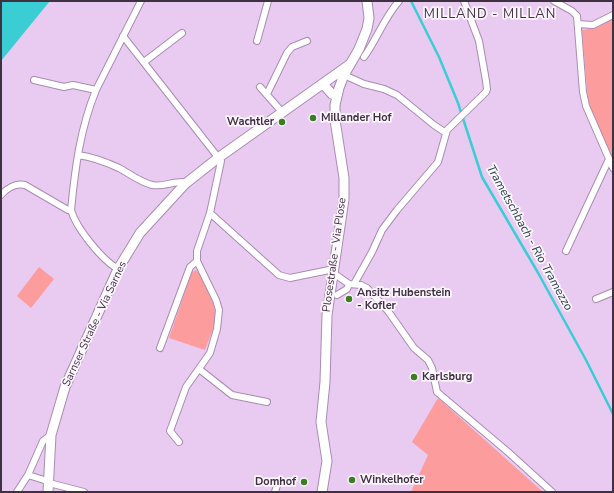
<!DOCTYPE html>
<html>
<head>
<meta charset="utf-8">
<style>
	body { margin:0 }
	#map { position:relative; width:614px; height:493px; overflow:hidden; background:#e9cbf2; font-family:"Nunito Sans",sans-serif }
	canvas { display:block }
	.frame { position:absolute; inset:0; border:2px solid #3e3141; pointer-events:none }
</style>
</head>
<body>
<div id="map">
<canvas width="614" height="493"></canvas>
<div class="frame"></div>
</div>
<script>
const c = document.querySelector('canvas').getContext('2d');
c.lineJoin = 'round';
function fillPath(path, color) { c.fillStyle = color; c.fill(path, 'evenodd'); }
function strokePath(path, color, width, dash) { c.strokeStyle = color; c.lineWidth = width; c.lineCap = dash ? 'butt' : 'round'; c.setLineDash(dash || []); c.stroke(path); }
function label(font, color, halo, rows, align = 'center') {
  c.font = font + ' "Nunito Sans",sans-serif'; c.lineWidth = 3.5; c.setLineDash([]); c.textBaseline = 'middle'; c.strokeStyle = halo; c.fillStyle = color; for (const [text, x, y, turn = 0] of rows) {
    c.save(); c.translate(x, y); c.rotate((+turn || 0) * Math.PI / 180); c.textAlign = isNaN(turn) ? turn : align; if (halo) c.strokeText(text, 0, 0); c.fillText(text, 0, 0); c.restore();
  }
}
const green = new Path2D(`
	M613,19V177L588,101L582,30L598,27Z
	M39,267L54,279L31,308L17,296Z
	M196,270L199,273C204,284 212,297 215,311C217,324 209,338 205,350L169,338L192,272Z
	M438,398L543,492H411L428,455L412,442Z`);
const water = new Path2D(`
	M1,1H50L1,61Z`);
const stream = new Path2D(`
	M411,1L439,57L458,103L482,177L537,271L586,360L613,414`);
const street = new Path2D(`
	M554,1L572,11L577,16L583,92L586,106L613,168
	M578,24L593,25L613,15
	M123,36L221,161L210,213L197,251V261L216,300L219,310L217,329L210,353L186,387L170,431L179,442
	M257,41L268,1
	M364,57C377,39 384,18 399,1
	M144,62L182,33
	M344,75L364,84L384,89L397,95L434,125L446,133
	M34,80L64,87L73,85L96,90
	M260,87L282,112
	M267,94L287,53L292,47L307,41
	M78,155C92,157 106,162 119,168C130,174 140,182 152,185C163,187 171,182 182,182L185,184
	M1,195C7,188 16,183 25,185L68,210H71
	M210,213L279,275L290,278L329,270L349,284L361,285L367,288L388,311L414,348L428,360L432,368L437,392L508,452L552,492
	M566,251L609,159
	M118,269C102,260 76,228 71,210C75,169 80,129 96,90L141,1
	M354,284L372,252L382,230L397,210L438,162L447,130L486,92L487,89L486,81L479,41L464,1
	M337,295L347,289L349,284
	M596,299L613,292
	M160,348L190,267L197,261
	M199,369L232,395L267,402
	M28,475L44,480L53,484L84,492
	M17,492L28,475L43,441L51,435
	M275,492L278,482`);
const secondary = new Path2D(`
	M323,84L332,94L337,96
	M48,492L51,435L65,387L118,269L140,233L185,184L218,158L349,65
	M322,492L327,461L321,422L325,382L327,315L344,199V178L335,120V105L339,88L344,75L359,49L367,29L369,18L367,1`);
const markers = [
	[313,118,4,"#397e21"],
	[282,122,4,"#397e21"],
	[349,299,4,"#397e21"],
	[414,377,4,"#397e21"],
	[352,480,4,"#397e21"],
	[304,482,4,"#397e21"]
];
const poiNames = [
	["Millander Hof",321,118],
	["Wachtler",274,122,"right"],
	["Ansitz Hubenstein",357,293],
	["- Kofler",357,306],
	["Karlsburg",422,377],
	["Winkelhofer",360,480],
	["Domhof",296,482,"right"]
];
const streetNames = [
	["Plosestraße - Via Plose",335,255,-82],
	["Sarnser Straße - Via Sarnes",95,324,-65]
];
const waterNames = [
	["Trametschbach - Rio Tramezzo",529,238,61]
];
const quarterNames = [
	["MILLAND - MILLAN",490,15]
];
fillPath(green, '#fc9c9d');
fillPath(water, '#3acdd3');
strokePath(stream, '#3acdd3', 2.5);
strokePath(street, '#a98cb1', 8);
strokePath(secondary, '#a98cb1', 11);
strokePath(street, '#fff', 6);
strokePath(secondary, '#fff', 9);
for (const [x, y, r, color] of markers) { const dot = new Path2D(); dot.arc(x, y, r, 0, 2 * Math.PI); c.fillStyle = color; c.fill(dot); strokePath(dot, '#fcf5fd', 1.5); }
label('bold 11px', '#3e3141', '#fcf5fd', poiNames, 'left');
label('11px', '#3e3141', '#fcf5fd', streetNames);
label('italic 12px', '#264445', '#fcf5fd', waterNames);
c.letterSpacing = '1px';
label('13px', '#3e3141', '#fcf5fd', quarterNames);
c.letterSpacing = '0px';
</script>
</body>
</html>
